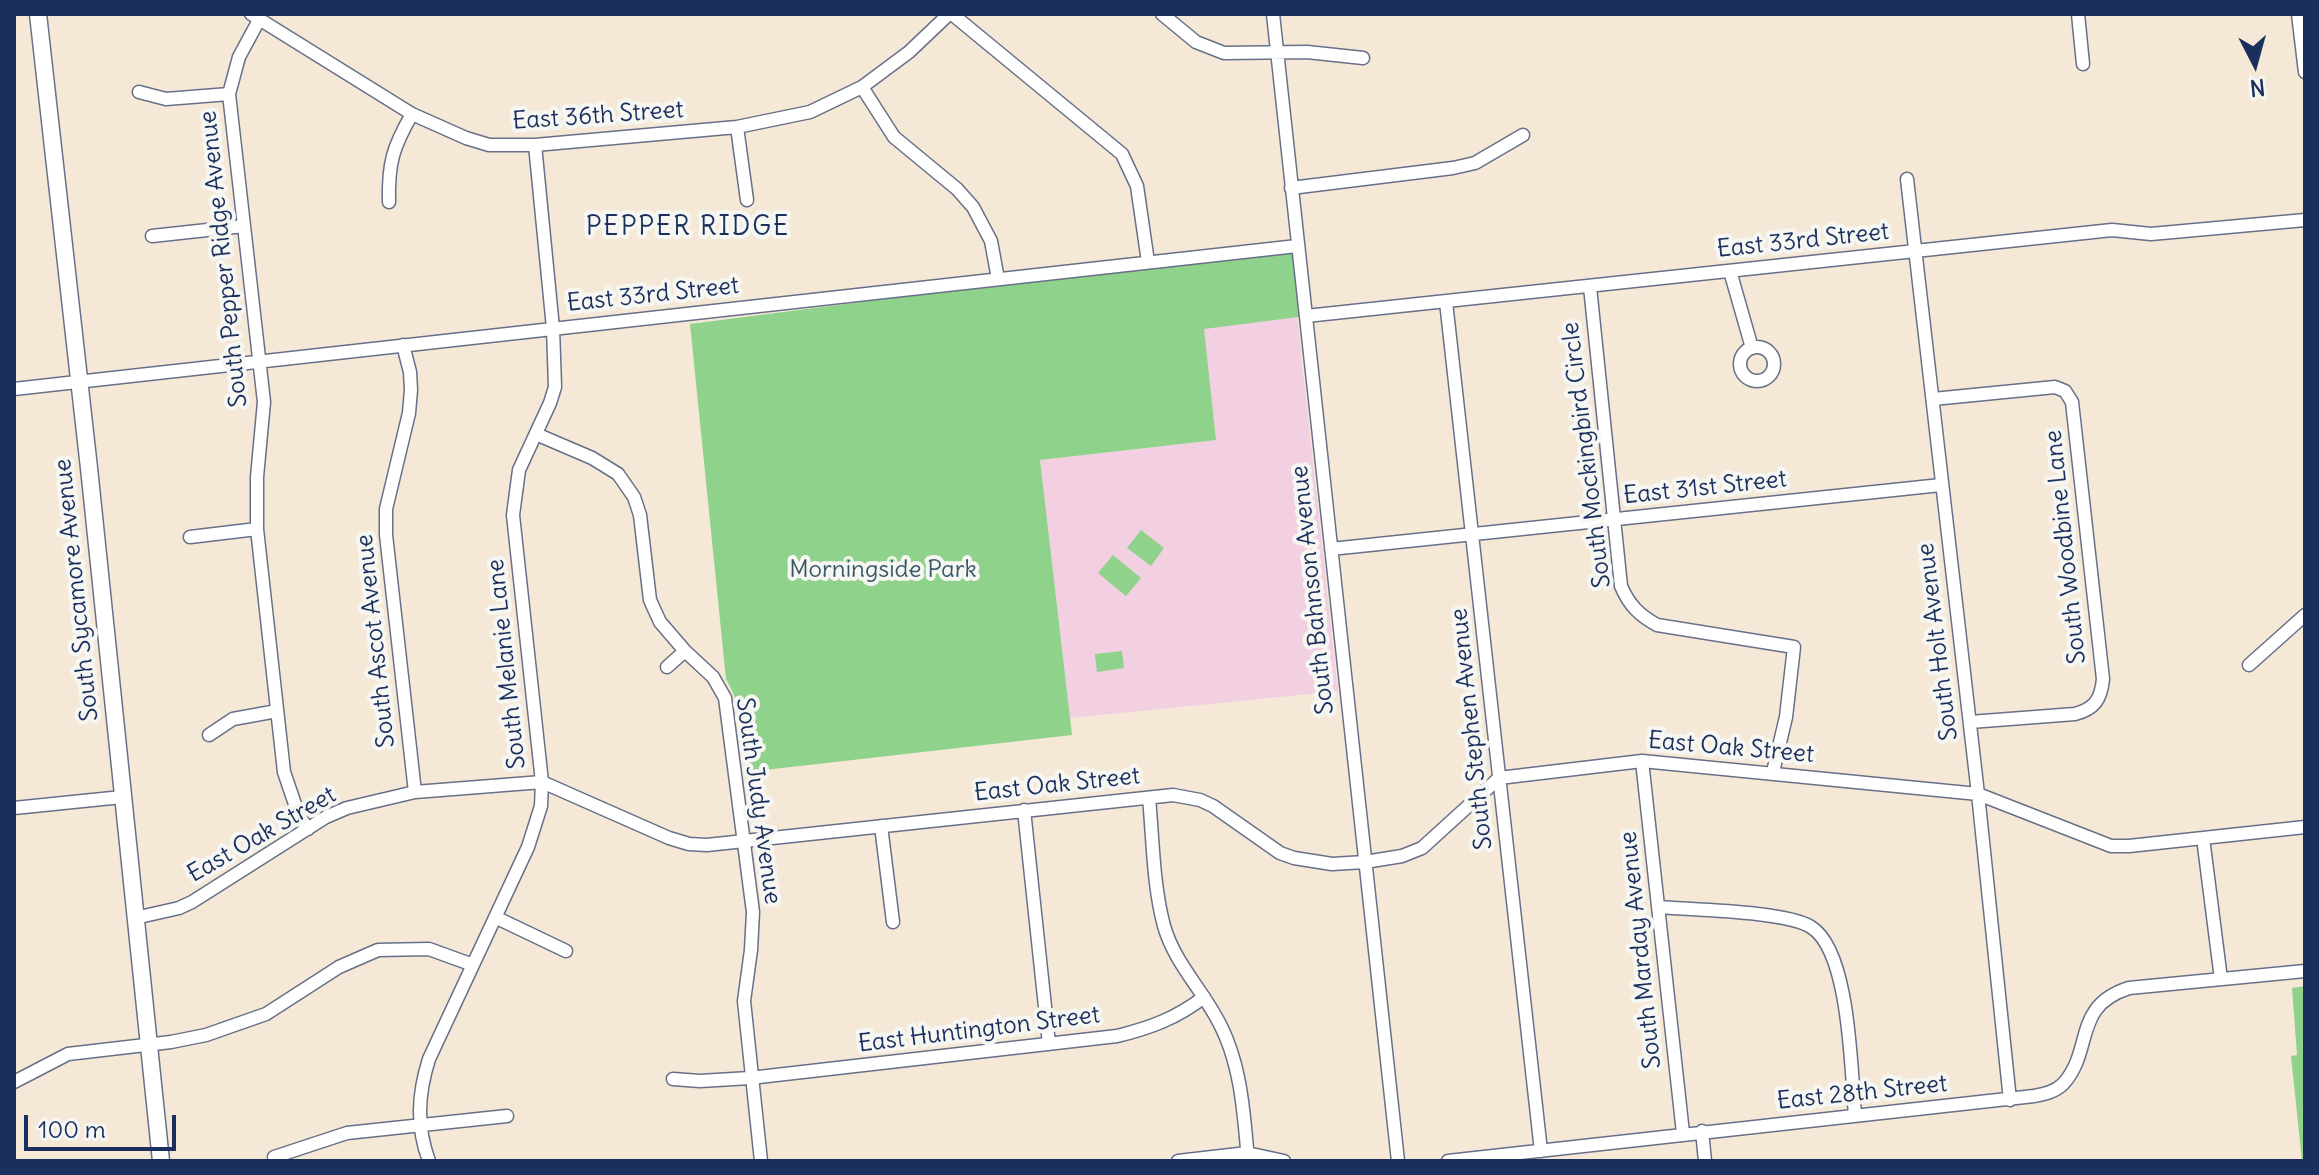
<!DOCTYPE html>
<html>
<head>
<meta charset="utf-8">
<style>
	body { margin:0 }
	#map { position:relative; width:2319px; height:1175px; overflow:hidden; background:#f5e8d6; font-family:Delius,sans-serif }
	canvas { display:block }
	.frame { position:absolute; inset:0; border:16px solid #1b2f5e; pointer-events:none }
	.north { position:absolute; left:2215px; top:24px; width:80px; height:80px; -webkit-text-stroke:6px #f6f6f2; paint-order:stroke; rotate:174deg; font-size:22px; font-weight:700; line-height:32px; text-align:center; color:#1b2f5e }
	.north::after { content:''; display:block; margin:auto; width:28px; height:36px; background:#1b2f5e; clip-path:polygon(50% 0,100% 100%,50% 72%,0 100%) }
	.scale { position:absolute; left:24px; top:1115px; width:152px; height:36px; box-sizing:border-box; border:4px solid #1b2f5e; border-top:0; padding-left:10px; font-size:24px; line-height:28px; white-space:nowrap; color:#1b2f5e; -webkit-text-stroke:6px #f6f6f2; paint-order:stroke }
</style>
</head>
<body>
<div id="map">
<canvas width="2319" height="1175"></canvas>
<div class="frame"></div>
<div class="north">N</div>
<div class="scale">100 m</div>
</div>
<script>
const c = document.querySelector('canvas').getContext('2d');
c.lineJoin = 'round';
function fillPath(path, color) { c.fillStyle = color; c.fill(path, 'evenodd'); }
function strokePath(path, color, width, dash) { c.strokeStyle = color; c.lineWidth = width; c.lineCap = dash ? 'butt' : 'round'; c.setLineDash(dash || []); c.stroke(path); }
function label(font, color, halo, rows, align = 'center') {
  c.font = font + ' Delius,sans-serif'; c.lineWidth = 8; c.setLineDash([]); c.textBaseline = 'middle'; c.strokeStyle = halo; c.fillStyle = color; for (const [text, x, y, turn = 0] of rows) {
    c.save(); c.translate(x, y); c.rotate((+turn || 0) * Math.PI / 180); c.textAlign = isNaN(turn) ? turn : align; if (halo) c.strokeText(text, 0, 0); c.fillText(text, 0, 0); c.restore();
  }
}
const built = new Path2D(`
	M1297,317L1338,691L1070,718L1040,460L1216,440L1203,328Z`);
const green = new Path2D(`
	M1297,246L1306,316L1204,329L1216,440L1040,460L1072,735L747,772C744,739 743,708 726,679L690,324Z
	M1141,530L1164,548L1151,566L1127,548Z
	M1113,555L1141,578L1126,596L1098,573Z
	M1122,651L1124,668L1097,672L1095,654Z
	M2305,986V1161H2302L2291,1056L2297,1055L2292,988Z`);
const minor = new Path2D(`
	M251,14L412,114L466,138L489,145H535L737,127L810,112L862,87L909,52L949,14
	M952,14L1122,154L1137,186L1148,262
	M1162,14L1196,42L1224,53L1307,52L1363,58
	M1273,14L1398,1161
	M2078,14L2083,64
	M2298,14L2305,72
	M259,20L239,57L229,94L264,402L257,477V529L284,772L299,816L308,829
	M862,87L894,137L957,189L973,207L991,241L998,279
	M139,92L166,99L229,94
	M737,127L747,200
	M1907,179L1978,794L2010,1100
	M1291,188L1453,168L1475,163L1523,135
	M389,202C388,163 393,147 412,114
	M152,236L244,226
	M1730,271L1752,348
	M1590,287L1621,586C1629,605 1639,615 1657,625L1794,647L1786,717L1773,772
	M1446,302L1541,1151
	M1306,316L2112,230L2151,234L2305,220
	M403,345L410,372L411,390L409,413L386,509V535L415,792
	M1740 364a17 17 0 1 1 34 0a17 17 0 1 1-34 0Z
	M14,389L1297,246
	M1933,399L2055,387L2065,391L2072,402L2103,679C2101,700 2094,709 2075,714L1970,722
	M536,434L592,458L618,474L634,497L640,515L650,600L660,622L685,651L713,677L725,698L753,912L751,950L744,1001L761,1161
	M190,537L257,529
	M1331,549L1941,485
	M2249,665L2305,615
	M667,667L685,651
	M209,735L233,719L277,711
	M1642,761L1683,1133
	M1149,798C1153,840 1153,885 1164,926C1174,961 1199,986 1216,1017C1241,1060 1244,1113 1248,1161
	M14,808L122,797
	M1024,810L1049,1044
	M881,826L893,922
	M2203,838L2221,979
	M1658,907C1693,910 1785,911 1811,927C1850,951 1851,1071 1855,1115
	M135,918L179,908L192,902L326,817L347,808L415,792L542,782L669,838L689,844L707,845L1173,795L1200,800L1213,806L1280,853L1294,858L1332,864L1365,862L1402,856L1422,848L1499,778L1642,761L1978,794L2111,846H2129L2305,827
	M497,918L566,951
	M673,1079L700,1081L750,1078L1117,1036C1150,1028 1177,1018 1204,997
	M14,1082L68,1054L171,1042L206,1035L266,1014L339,967L378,950L429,949L473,965
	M1702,1131L1705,1161
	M274,1157L347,1133L507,1116
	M429,1161C416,1126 418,1094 429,1059L528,847L541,806L542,782L513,515L519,470L550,403L555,387L553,328L535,145
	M1178,1161L1247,1153L1284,1161
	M1448,1161L2034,1096C2044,1094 2055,1092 2063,1084C2094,1050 2072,1006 2129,988L2305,971`);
const major = new Path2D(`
	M38,14L89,468L161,1161`);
const streetNames = [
	["East 36th Street",598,116,-4],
	["East 33rd Street",1803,241,-6],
	["South Pepper Ridge Avenue",224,259,-96],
	["East 33rd Street",653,295,-6],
	["South Mockingbird Circle",1587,455,-97],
	["East 31st Street",1705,488,-6],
	["South Woodbine Lane",2066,547,-96],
	["South Sycamore Avenue",77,590,-96],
	["South Bahnson Avenue",1313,590,-96],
	["South Ascot Avenue",376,641,-96],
	["South Holt Avenue",1938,642,-97],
	["South Melanie Lane",507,664,-96],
	["South Stephen Avenue",1472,729,-96],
	["East Oak Street",1731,748,5],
	["East Oak Street",1057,785,-6],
	["South Judy Avenue",758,801,82],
	["East Oak Street",262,835,-30],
	["South Marday Avenue",1641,950,-96],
	["East Huntington Street",979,1030,-7],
	["East 28th Street",1862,1093,-6]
];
const parkNames = [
	["Morningside Park",883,570]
];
const neighbourhoodNames = [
	["PEPPER RIDGE",688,228]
];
fillPath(built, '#f2cfe1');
fillPath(green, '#8ed28b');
strokePath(minor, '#677088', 15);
strokePath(major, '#677088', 19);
strokePath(minor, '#fff', 12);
strokePath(major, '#fff', 16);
label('24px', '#1b2f5e', '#f6f6f2', streetNames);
label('24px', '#385869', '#f6f6f2', parkNames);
c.letterSpacing = '2px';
label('26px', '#1b2f5e', '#f6f6f2', neighbourhoodNames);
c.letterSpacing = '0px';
</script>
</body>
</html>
